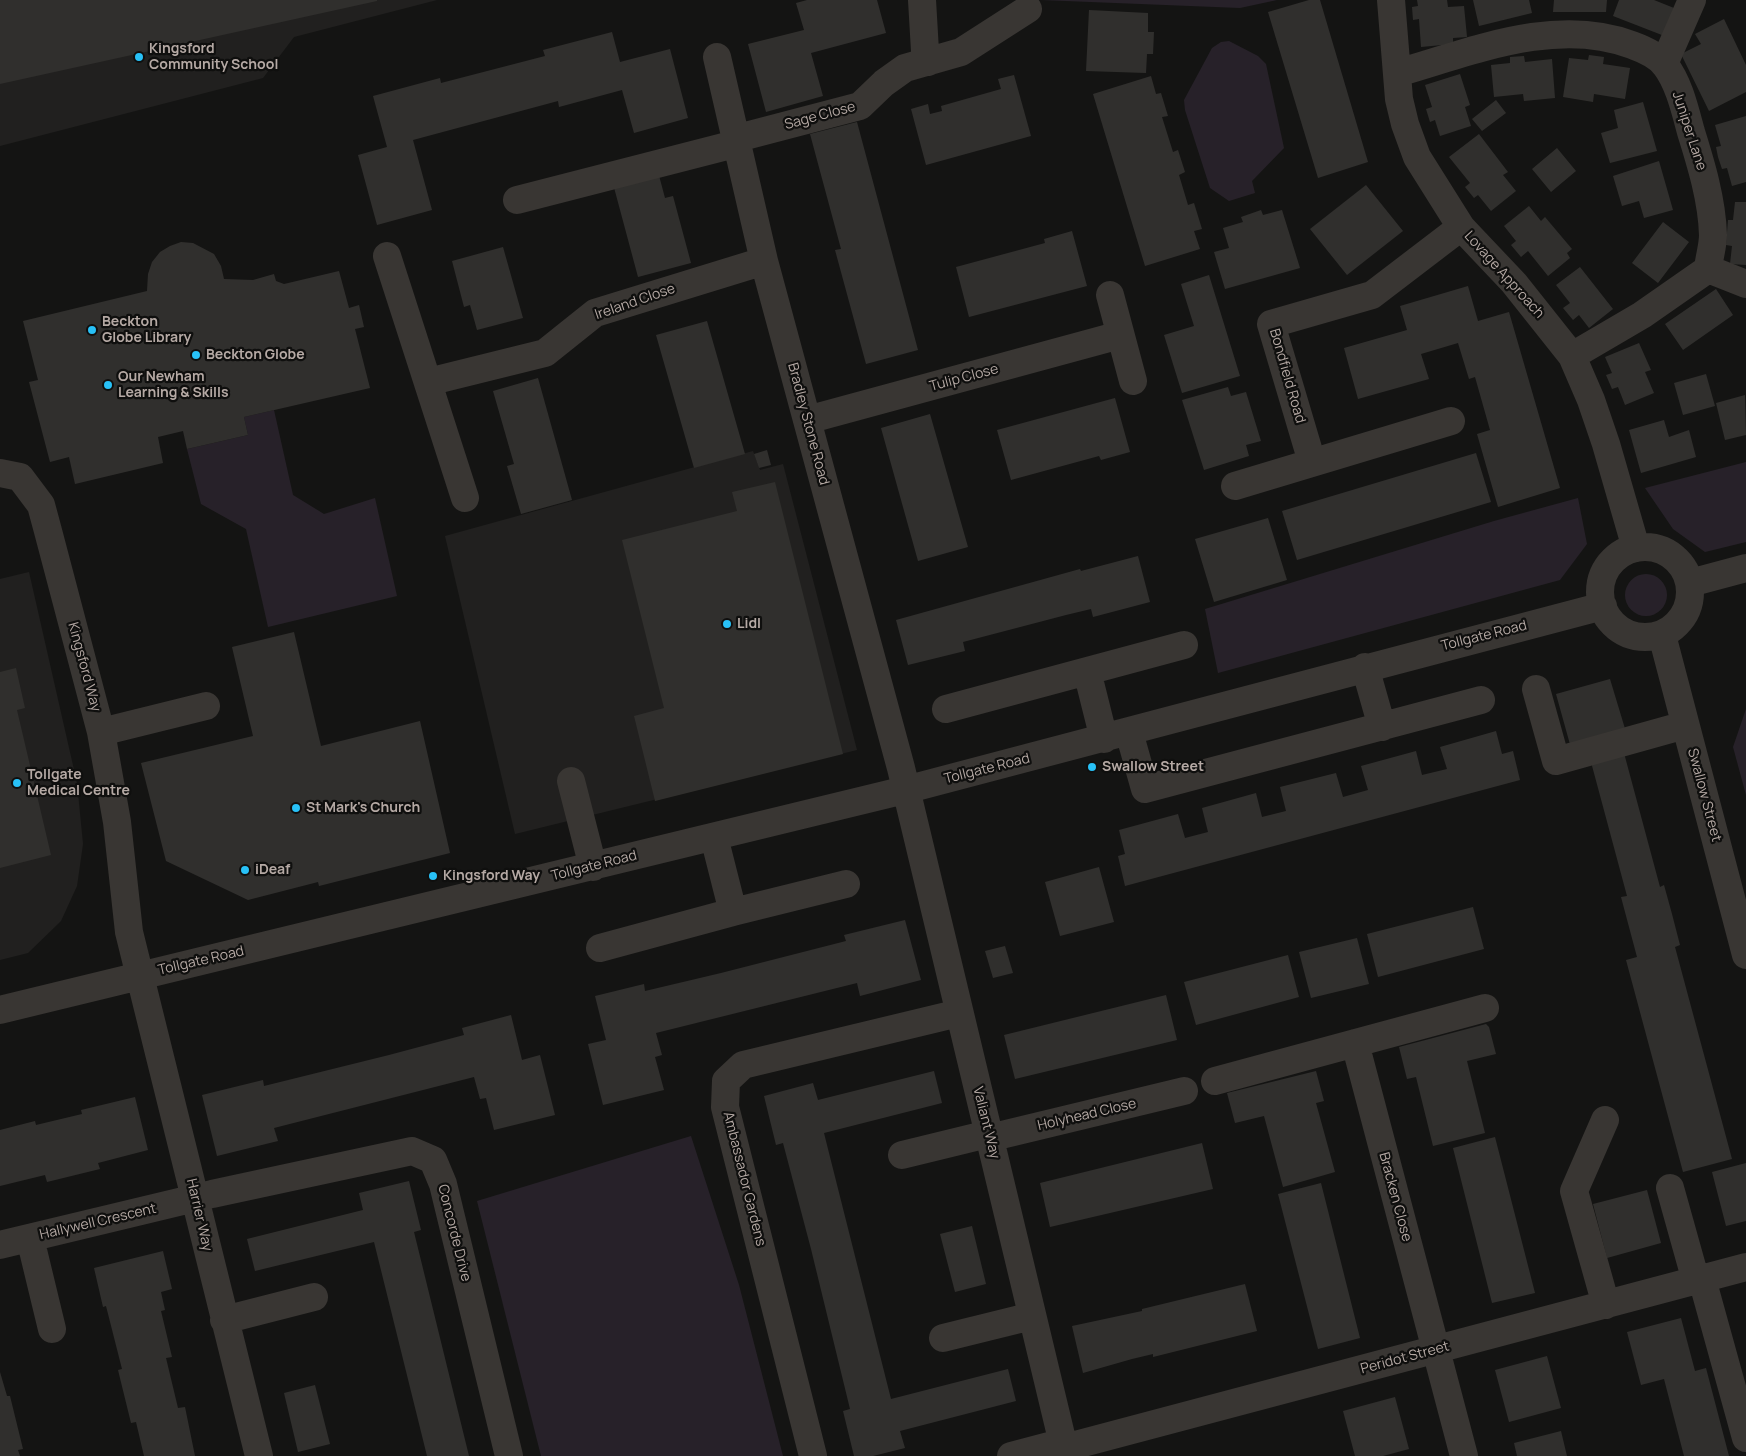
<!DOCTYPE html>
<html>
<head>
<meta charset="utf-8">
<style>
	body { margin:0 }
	canvas { display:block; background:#141413 }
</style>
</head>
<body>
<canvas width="1746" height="1456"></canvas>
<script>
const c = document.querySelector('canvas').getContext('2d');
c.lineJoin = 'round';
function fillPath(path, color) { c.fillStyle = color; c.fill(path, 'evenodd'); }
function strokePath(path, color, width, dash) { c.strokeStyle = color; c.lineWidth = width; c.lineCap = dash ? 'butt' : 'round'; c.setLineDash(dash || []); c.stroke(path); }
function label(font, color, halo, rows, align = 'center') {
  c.font = font + ' Manrope,sans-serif'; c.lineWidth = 4.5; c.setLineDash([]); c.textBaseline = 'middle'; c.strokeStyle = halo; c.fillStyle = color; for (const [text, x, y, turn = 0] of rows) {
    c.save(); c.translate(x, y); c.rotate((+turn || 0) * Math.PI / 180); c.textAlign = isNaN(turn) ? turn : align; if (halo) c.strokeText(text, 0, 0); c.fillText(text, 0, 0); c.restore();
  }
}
const built = new Path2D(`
	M0,0H437L294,37L263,78L0,146Z
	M753,451L760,470L783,464L857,750L515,834L445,536Z
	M29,572L77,783L83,844L77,886L61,921L28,953L0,960V579Z`);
const green = new Path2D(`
	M1041,0H1277L1240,8Z
	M1229,41L1258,56L1266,64L1284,148L1252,181L1255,193L1229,201L1210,188L1185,110L1184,100L1212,48L1221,42Z
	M274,410L293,495L324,514L375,498L397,596L268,627L246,529L201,504L187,449L248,435L244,417Z
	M1746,462V542L1705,552L1673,529L1645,488Z
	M1578,498L1587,544L1560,580L1218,673L1205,609L1494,521Z
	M1625 595a21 21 0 1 1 42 0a21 21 0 1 1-42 0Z
	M1746,709V795L1733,747Z
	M691,1136L739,1285L783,1456H541L477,1201Z`);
const building = new Path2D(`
	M0,0H377V1L0,84Z
	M807,0H877L886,33L811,53L823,96L766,112L748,44L804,30L796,3Z
	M1309,0H1320L1368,162L1318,178L1268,12Z
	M1417,0H1447L1448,7L1464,6L1467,37L1453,38V44L1421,47L1419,19L1413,20L1412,7L1418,6Z
	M1473,0H1529L1532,13L1479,26Z
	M1554,0H1607L1606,12H1553Z
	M1619,0H1654L1679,10L1667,37L1613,16Z
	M1089,10L1148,13V32H1154L1153,54H1147L1146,73L1086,71Z
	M1724,19L1746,65V92L1709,111L1681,54L1701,44L1695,34Z
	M612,32L620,62L670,49L688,118L634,133L622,90L559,107L558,101L413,140L432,210L377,225L358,155L387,147L373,96L440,78L441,83L545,56L543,50Z
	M1589,55L1604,57L1603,64L1630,68L1625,99L1594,94L1593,102L1563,97L1569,58L1588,60Z
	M1524,56L1525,62L1552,59L1555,98L1524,101L1523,94L1494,97L1491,65L1510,63V57Z
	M1460,74L1470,105L1465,107L1471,126L1440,136L1435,120L1430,122L1426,109L1432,107L1425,85Z
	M1014,75L1031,136L926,165L911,109L928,104L930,114L942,111L941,106L1001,89L998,79Z
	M1151,76L1156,94L1161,93L1168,116L1162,117L1173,152L1178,150L1185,172L1179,175L1188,205L1194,203L1202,229L1194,231L1200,249L1145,266L1093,94Z
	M1496,100L1506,113L1482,131L1472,119Z
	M1643,102L1657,151L1610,163L1601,133L1618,128L1614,110Z
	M1746,116V182L1732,186L1727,168L1722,169L1718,157L1716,147L1721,146L1715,125Z
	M857,122L918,350L866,364L835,250L841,249L810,134Z
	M1479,134L1508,172L1503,175L1516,191L1491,211L1478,195L1474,198L1465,187L1470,183L1449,157Z
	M1557,148L1576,171L1551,192L1532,169Z
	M1659,161L1673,210L1644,218L1639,201L1622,206L1613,176Z
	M657,168L665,198L673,196L691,263L638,277L612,180Z
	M1366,185L1403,231L1347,275L1310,229Z
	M1735,202H1746V265L1730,264L1732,246L1726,245L1728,220H1733Z
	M1529,206L1541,221L1545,217L1572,249L1567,253L1570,258L1548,276L1528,251L1521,257L1511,245L1516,241L1504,226Z
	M1261,210L1263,215L1282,210L1300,268L1225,289L1214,252L1229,248L1223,228L1243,222L1241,217Z
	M1663,222L1689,242L1658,283L1632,263Z
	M1072,231L1087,286L969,317L956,267L1045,243L1044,239Z
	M181,242L193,243L214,254L221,266L224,279L253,280L274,274L276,281L284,284L339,271L349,308L359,305L364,327L355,329L370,388L244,417L248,435L187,449L183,431L158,437L163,463L75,484L69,457L50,462L29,382L38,380L23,321L147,291L148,274L152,262L160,252L170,246Z
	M503,247L523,318L477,330L470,305L464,307L452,261Z
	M1580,267L1613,309L1589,328L1579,315L1573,320L1563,308L1570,303L1556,285Z
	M1209,275L1240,376L1182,393L1164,335L1194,326L1181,284Z
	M1468,286L1478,321L1509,312L1560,488L1498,507L1477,434L1490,430L1475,377L1469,379L1458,343L1421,354L1429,379L1358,399L1344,348L1407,330L1400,306Z
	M1716,289L1733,315L1683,350L1665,324Z
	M707,321L745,454L694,468L656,335Z
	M1639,343L1651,370L1645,372L1654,393L1625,405L1618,387L1612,389L1606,375L1612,373L1605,357Z
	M1706,374L1715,406L1683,415L1674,383Z
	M538,378L572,500L521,514L507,466L514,464L493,391Z
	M1228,387L1231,396L1246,392L1261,441L1246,445L1249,456L1204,470L1182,400Z
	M1745,395L1746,435L1725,440L1716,403Z
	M1115,398L1130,452L1101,460L1099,456L1011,480L997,430Z
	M930,414L968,547L918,561L881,428Z
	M1664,420L1669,437L1689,430L1696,457L1641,473L1629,430Z
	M767,450L771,465L759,468L754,454Z
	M1476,453L1491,502L1297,560L1282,511Z
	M775,482L843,754L655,801L634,716L664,708L622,540L737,511L732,492Z
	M1268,518L1287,580L1214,602L1195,539Z
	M1138,556L1150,602L1093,617L1091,609L1066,615L963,642L965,651L908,665L896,620L1080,569L1081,571Z
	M294,632L321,746L420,721L450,853L319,886L318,882L248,900L166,861L141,763L253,736L232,647Z
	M16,668L25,708L17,710L51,855L0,868V672Z
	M1610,679L1626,732L1571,748L1556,694Z
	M1496,731L1502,754L1513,751L1520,780L1125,886L1118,856L1125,854L1119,830L1178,814L1185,838L1208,832L1202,808L1256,793L1262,817L1286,811L1280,787L1336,773L1343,797L1368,790L1361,766L1416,751L1422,775L1447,769L1440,747Z
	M1624,753L1660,887L1664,885L1672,914L1680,945L1675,947L1732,1159L1683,1172L1626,960L1637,957L1621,897L1627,896L1591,762Z
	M1099,867L1114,922L1060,936L1045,882Z
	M1473,907L1484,949L1378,977L1367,934Z
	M905,920L921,980L860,996L857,983L656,1033L662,1055L655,1057L664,1090L603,1105L588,1044L606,1040L595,996L644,984L645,991L721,973L846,941L844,935Z
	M1357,938L1369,984L1311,998L1299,952Z
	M1005,946L1013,973L993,978L985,951Z
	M1288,955L1299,997L1196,1025L1184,982Z
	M1166,995L1177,1040L1015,1079L1004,1035Z
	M511,1015L522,1060L540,1055L555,1115L494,1130L486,1098L480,1099L474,1077L274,1128L278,1141L217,1156L202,1095L263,1080L264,1086L389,1055L464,1035L462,1028Z
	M1486,1024L1489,1027L1496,1054L1467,1061L1485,1133L1433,1146L1416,1077L1407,1079L1399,1047Z
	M934,1071L942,1103L824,1133L830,1157L891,1399L1008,1369L1016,1401L900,1431L905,1448L873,1456H854L843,1411L850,1409L811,1249L783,1143L776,1145L764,1096L813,1083L818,1100Z
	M1316,1071L1324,1101L1316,1103L1335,1172L1283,1187L1264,1116L1235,1123L1227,1093Z
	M135,1097L148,1150L98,1163L100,1169L47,1182L45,1175L0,1186V1130L35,1121L36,1125L82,1114L81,1110Z
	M1495,1137L1535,1293L1492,1303L1453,1148Z
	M1202,1143L1213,1189L1050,1227L1040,1183Z
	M1746,1163V1221L1726,1226L1712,1172Z
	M409,1181L421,1230L414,1232L469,1456H427L374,1242L255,1271L247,1239L363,1210L359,1193Z
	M1321,1183L1360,1338L1318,1349L1278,1194Z
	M1647,1190L1661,1243L1607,1258L1593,1204Z
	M972,1226L986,1284L955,1292L940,1234Z
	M163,1251L172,1289L161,1292L165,1310L161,1311L172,1357L166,1358L178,1408L185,1407L195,1456H144L136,1422L131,1423L118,1370L122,1369L106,1306L103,1307L94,1268Z
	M1245,1284L1257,1331L1153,1357V1354L1132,1359L1083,1373L1072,1326L1142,1311V1309Z
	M1681,1318L1695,1371L1706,1368L1729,1456H1684L1664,1379L1641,1385L1627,1332Z
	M1547,1356L1561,1408L1509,1422L1495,1370Z
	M0,1372L7,1396H10L23,1449L18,1450L20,1456H0Z
	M315,1385L330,1444L298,1452L284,1393Z
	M1395,1397L1409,1449L1383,1456H1355L1343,1411Z
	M1561,1431L1567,1456H1517L1514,1443Z`);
const minor = new Path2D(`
	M922,0L925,51L928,62
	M1391,0L1399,99L1405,124L1417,157L1461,227L1514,283L1572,356L1591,400L1606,444L1636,548
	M717,57L764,261L901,768L1066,1456
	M1664,64L1692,0
	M1397,73C1471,52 1556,16 1632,45C1643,49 1658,56 1665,65C1679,83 1685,110 1691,132C1701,164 1712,200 1713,235C1713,246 1709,258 1708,269L1642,315L1572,356
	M734,139L860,106L884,83L905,68L961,52L1028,9
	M517,200L735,144
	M387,256L465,498
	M1708,269L1746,284
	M1110,295L1133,381
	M428,382L545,353L595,313L764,261
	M807,420L1120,335
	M1312,462L1271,324L1372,295L1461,227
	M0,473L20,477L41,505L48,531L101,732L117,822L129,932L259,1456
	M1235,486L1451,421
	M1600 592a45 45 0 1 1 90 0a45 45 0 1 1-90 0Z
	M1690,583L1746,568
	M1662,635L1746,955
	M1365,667L1382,727
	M1087,671L1104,739
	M1536,689L1556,761L1685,725
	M946,709L1184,645
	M101,732L206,706
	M1129,732L1145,789L1481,700
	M571,781L593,867
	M733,912L846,884
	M600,948L733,912L714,837
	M0,1010L905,790L1603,606
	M1355,1043L1464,1456
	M1215,1081L1485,1008
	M1605,1120L1574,1191L1606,1305
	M989,1138L1184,1091
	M902,1155L988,1134
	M1670,1188L1696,1281
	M30,1238L52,1329
	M0,1245L212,1194L412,1151L433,1160L443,1184L509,1456
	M1702,1279L1746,1438
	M224,1320L314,1297
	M943,1338L1032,1316
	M1064,1448L1746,1267
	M813,1456L725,1107L726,1081L743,1065L959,1013
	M1011,1456L1064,1442`);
const markers = [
	[139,57,5,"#28c1f7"],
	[92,330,5,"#28c1f7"],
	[196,355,5,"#28c1f7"],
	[108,385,5,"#28c1f7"],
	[727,624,5,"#28c1f7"],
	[1092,767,5,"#28c1f7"],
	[17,783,5,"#28c1f7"],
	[296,808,5,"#28c1f7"],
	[245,870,5,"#28c1f7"],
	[433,876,5,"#28c1f7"]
];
const poiNames = [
	["Kingsford",149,49],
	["Community School",149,65],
	["Beckton",102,322],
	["Globe Library",102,338],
	["Beckton Globe",206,355],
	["Our Newham",118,377],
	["Learning & Skills",118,393],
	["Lidl",737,624],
	["Swallow Street",1102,767],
	["Tollgate",27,775],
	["Medical Centre",27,791],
	["St Mark's Church",306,808],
	["iDeaf",255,870],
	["Kingsford Way",443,876]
];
const streetNames = [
	["Sage Close",820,116,-15],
	["Juniper Lane",1689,131,72],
	["Lovage Approach",1504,275,48],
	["Ireland Close",635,302,-19],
	["Bondfield Road",1287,376,74],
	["Tulip Close",964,378,-15],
	["Bradley Stone Road",808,424,75],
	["Tollgate Road",1484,636,-14],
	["Kingsford Way",84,667,75],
	["Tollgate Road",987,769,-14],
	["Swallow Street",1704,795,75],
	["Tollgate Road",594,866,-14],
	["Tollgate Road",201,961,-13],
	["Holyhead Close",1087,1115,-13],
	["Valiant Way",986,1123,76],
	["Ambassador Gardens",744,1179,76],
	["Bracken Close",1395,1197,75],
	["Harrier Way",199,1215,77],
	["Hallywell Crescent",98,1222,-13],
	["Concorde Drive",454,1233,76],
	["Peridot Street",1405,1358,-15]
];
fillPath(built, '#21201f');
fillPath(green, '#272129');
fillPath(building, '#302f2d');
strokePath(minor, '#393633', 28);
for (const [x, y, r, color] of markers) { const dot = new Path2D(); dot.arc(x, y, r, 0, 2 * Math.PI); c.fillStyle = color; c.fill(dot); strokePath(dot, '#0f0f0e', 2); }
label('bold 14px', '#b5a9a4', '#0f0f0e', poiNames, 'left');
label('14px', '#b5a9a4', '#0f0f0e', streetNames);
</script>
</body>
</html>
